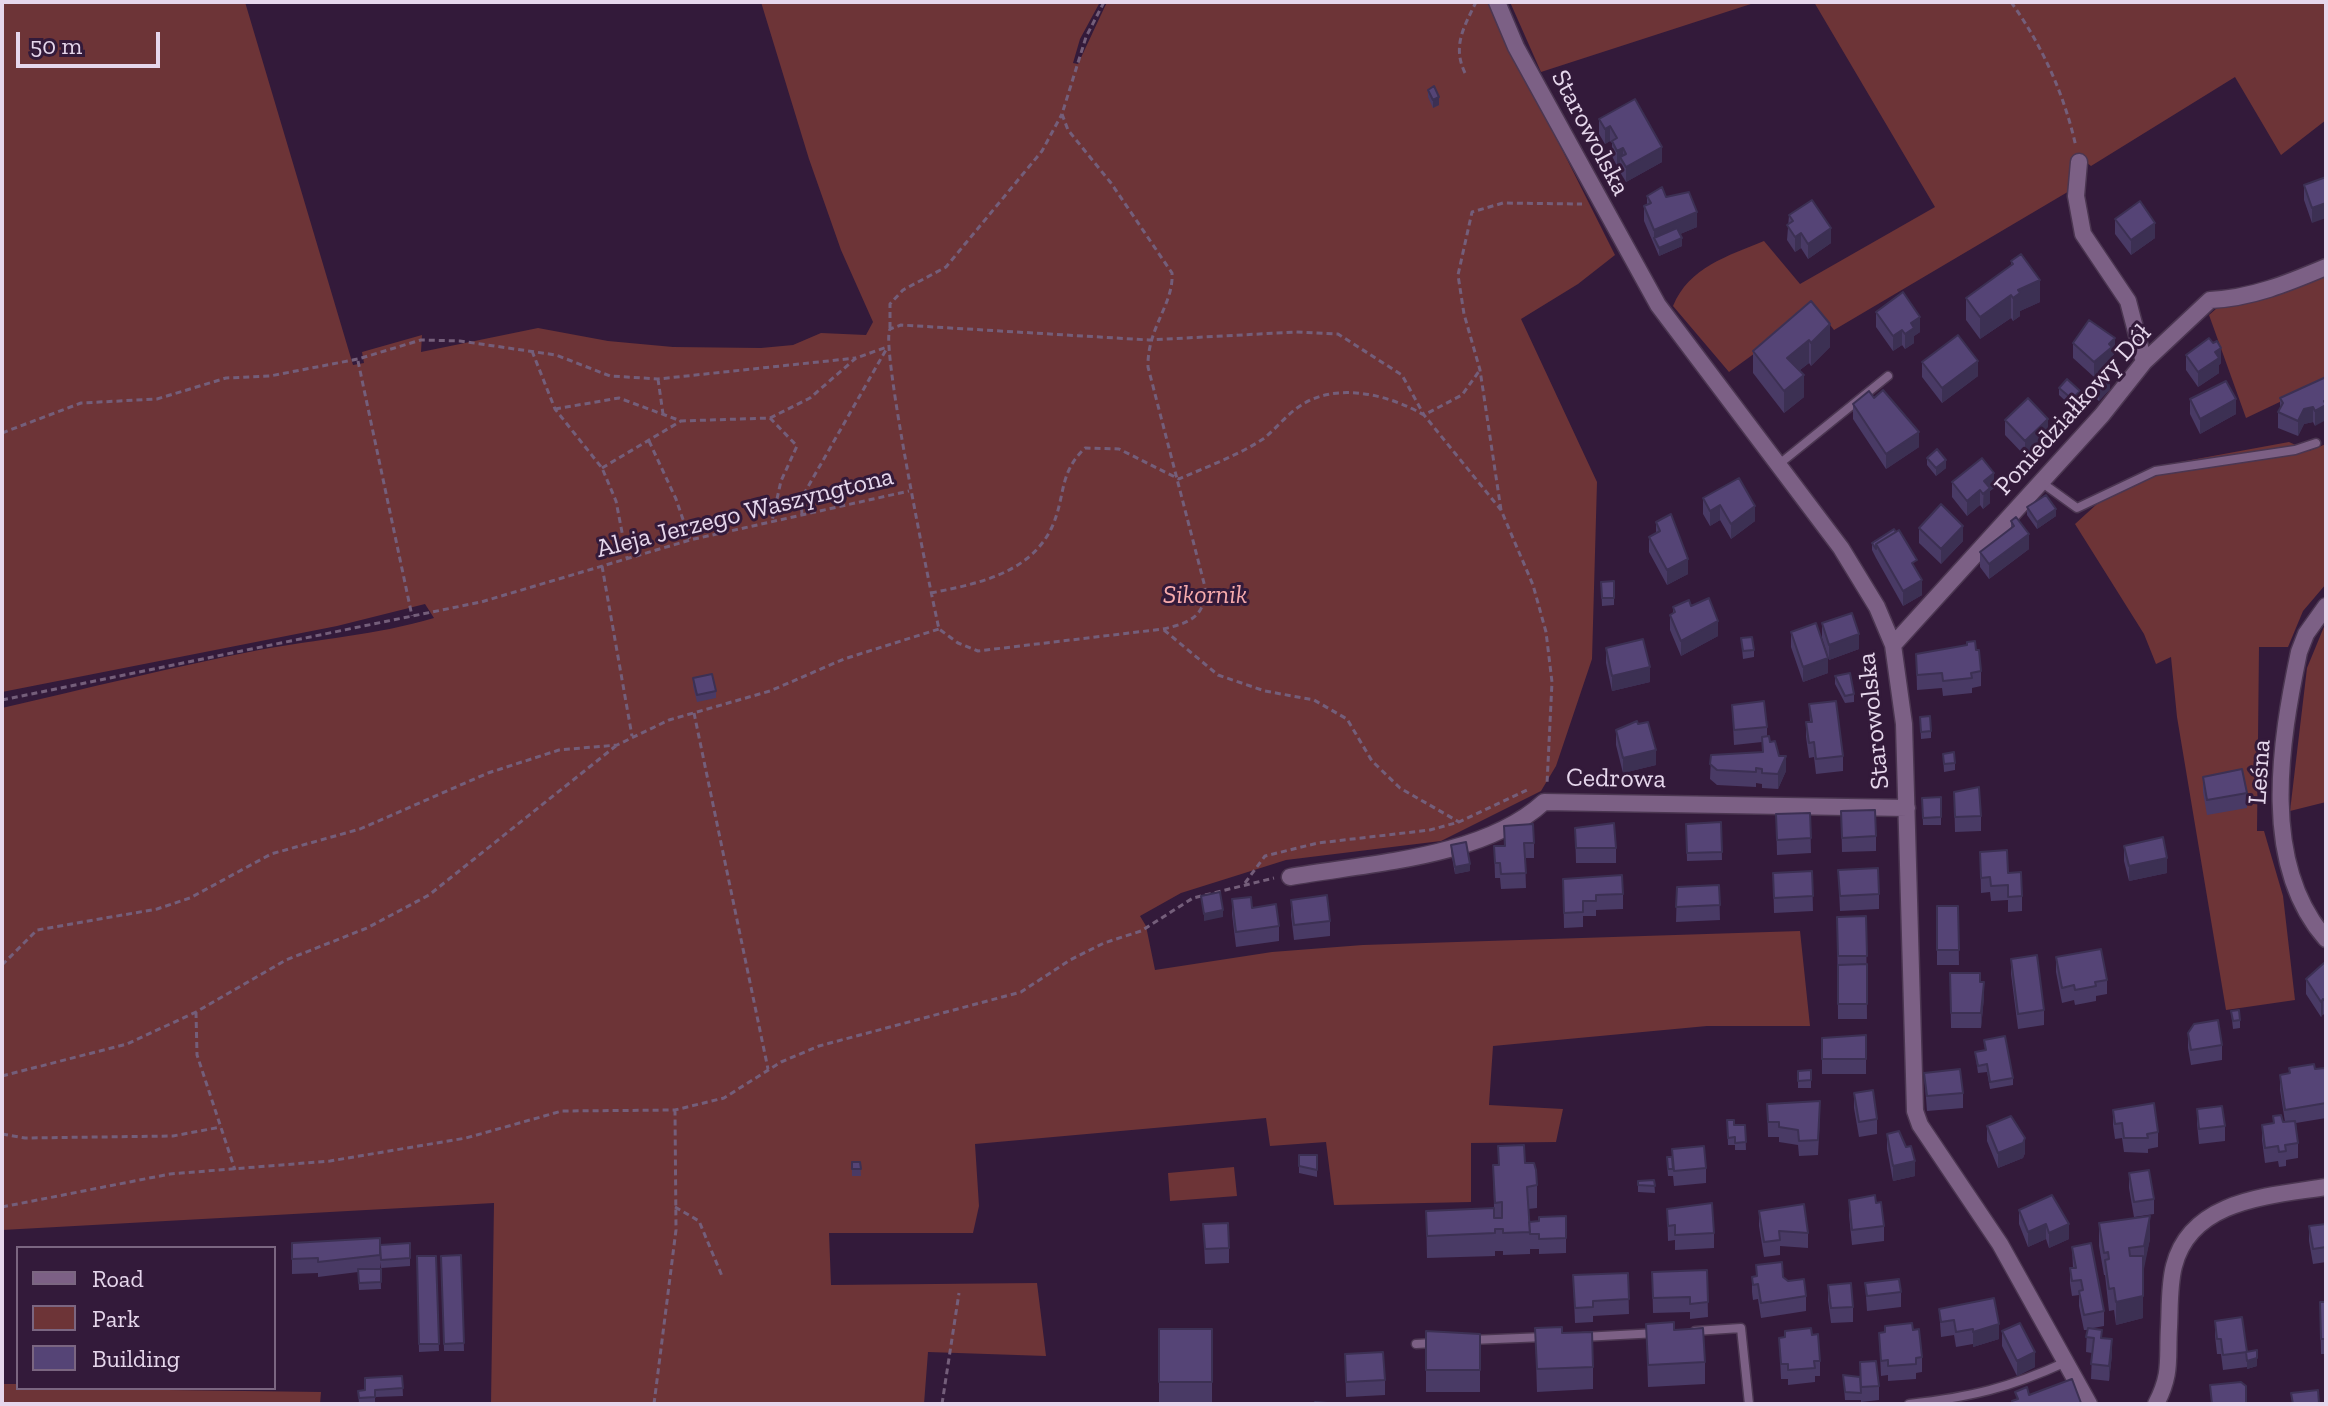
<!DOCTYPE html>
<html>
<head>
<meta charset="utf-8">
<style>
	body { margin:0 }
	#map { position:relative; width:2328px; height:1406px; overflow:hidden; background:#331a3a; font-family:"Zilla Slab",serif }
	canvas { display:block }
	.frame { position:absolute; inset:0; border:4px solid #e6d7ec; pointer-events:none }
	.legend { position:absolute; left:16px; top:1246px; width:260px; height:144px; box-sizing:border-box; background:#331a3a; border:2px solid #7b6681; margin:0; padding:10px 14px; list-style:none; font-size:24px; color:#e6d7ec }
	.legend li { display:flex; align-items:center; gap:16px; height:40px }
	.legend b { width:40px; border:2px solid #7b6681 }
	.scale { position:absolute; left:16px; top:32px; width:144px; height:36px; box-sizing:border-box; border:4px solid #e6d7ec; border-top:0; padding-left:10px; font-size:24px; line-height:28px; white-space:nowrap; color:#e6d7ec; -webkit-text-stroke:6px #331a3a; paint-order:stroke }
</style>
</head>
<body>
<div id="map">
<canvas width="2328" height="1406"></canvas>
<div class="frame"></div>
<ul class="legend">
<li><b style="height:10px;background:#7c6085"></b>Road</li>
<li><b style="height:22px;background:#6d3437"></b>Park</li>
<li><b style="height:22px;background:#554476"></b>Building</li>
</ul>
<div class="scale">50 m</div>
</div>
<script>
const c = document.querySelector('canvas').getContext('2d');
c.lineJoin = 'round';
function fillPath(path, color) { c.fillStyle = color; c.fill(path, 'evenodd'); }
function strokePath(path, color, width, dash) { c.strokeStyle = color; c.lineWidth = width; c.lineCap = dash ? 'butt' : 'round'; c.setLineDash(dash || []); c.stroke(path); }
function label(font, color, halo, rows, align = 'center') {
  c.font = font + ' "Zilla Slab",serif'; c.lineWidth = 6; c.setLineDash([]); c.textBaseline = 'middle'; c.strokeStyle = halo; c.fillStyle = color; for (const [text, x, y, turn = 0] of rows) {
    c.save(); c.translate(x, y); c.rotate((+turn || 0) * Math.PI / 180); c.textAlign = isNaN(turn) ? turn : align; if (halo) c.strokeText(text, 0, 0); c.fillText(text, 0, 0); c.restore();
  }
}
const green = new Path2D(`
	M2,2H245L353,365L364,363L362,352L422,335L421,352L538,328L608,341L673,347L761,348L793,345L821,333L866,335L873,322L841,250L809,159L761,2H1100L1080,39L1073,63L1078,64L1107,2H1488L1615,255L1578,284L1521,319L1597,482L1592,659L1556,766L1541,791L1441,841L1286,860L1181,893L1140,916L1146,926L1155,970L1272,952L1363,945L1800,931L1810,1026H1707L1493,1046L1489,1105L1563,1109L1556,1142L1471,1143V1202L1334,1205L1326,1142L1270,1146L1266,1118L975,1144L979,1206L973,1233H829L831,1285L1037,1283L1046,1356L928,1352L924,1404H491L494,1203L2,1230V708C88,688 173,667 259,650C317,639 377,635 434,618L425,604L337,626L2,692Z
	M1510,2H1757L1541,72Z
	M1814,2H2326V120L2281,155L2235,77L2091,166L2082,159L2071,190L1834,330L1817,308L1729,372L1673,306C1689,267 1728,256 1764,241L1800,284L1935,207Z
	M2326,272V380L2246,418L2209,315L2217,308L2280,292Z
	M2289,442L2309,451L2326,444V584L2303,611L2288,647H2259L2257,831H2264L2283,896L2295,1000L2226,1010L2177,717L2171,657L2156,664L2144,634L2075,524L2109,493L2153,467Z
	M2326,622V802L2290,811L2307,668Z
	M1234,1167L1237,1196L1170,1201L1168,1173Z
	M2,1384H18V1388L321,1392L320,1404H2Z`);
const path = new Path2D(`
	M1104,2L1086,37L1062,114L1068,130L1111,183L1172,273C1174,304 1147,328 1148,367L1205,587C1206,617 1189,623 1163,629L978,651L958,643L939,629C931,594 880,345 890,329L901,325L1149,340L1296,332L1338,334L1402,375L1424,415L1501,510L1533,585L1546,632L1552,682L1547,784
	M2011,2C2042,45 2065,96 2076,147
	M1465,73C1452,46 1464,27 1476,2
	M890,328V304L903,290L946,267L1042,151L1062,114
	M532,351L555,409L602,468L616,501L627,558
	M358,361L412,616
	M658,379L663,414
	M555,409L619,398L681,421L770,418L797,446L781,481L772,521
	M770,418L810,398L856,358L887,347
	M2,433L81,403L157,399L226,378L270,376L358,359L421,340L460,341L556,355L610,376L658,379L856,358
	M649,441L676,499L690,540
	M602,468L681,421
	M1501,510L1480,370L1464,314L1458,275L1472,212L1503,203L1582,204
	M802,514L801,499L887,348
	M602,566L632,736
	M931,593C976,584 1030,574 1052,527C1066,496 1058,474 1085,448L1119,449L1179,479C1206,467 1237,456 1263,439C1276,429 1286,415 1300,406C1336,381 1390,395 1424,415L1462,395L1480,370
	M1164,630L1218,675L1265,691L1314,700L1347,719L1372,761L1400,788L1459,822
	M2,700L481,602L690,540L909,491
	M694,713L768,1069
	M1245,883L1265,856L1318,843L1430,830L1459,822L1529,789
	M2,965L37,930L157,909L190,898L271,854L360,829L488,773L559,750L617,745L669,720L770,691L844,659L939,629
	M196,1012L197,1055L235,1170
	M2,1076L127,1044L196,1012L286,960L367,928L429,895L617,745
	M2,1134L25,1138L173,1136L221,1127
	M2,1207L170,1174L330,1161L466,1138L562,1111L675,1110L724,1098L781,1062L819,1046L1021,992L1070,960L1104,943L1141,931L1193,898L1274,878
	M675,1207L699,1221L722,1276
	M654,1404L676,1230L675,1110
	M942,1404L959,1293`);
const lane = new Path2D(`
	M1778,465L1888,376
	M2041,482L2077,508L2155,471L2295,450L2316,443
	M1695,1331L1741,1328L1749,1404
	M1583,1337L1657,1333
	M1471,1340L1545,1337
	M1416,1344L1433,1343
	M1909,1404C1971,1397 2009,1388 2066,1362`);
const street = new Path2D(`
	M1497,2L1516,47L1658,305L1841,548L1877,607L1893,645L1904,724L1915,1111L1920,1125L2000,1244L2089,1404
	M2079,162L2076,196L2083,234L2128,301L2144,362
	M2326,606L2306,634L2299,652C2280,743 2260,864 2326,939
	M1893,645L2102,415L2144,362L2210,300C2252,298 2288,283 2326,267
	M1290,877C1369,863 1483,858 1544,802L1907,808
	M2156,1404C2172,1373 2167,1360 2169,1327C2170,1308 2169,1285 2174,1266C2191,1199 2270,1196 2326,1187`);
const wall = new Path2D(`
	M1428,90L1439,105L1433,108L1428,97Z
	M1599,119L1662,162L1626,182L1620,172V164L1617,166L1612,156V143L1610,141L1605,144L1599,134Z
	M2326,177L2312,223L2304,200V185Z
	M1647,196L1666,197L1697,227L1680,234L1682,246L1659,256L1644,221V206L1647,205Z
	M1789,215L1831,243L1808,259L1801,248L1795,252L1787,240Z
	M2115,219L2155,238L2131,255L2115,234Z
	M2011,261L2040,302L2020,311V316L2013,321L2011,318L1980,339L1966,320V298L2011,265Z
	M1811,301L1830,347L1811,366L1809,363L1800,370L1804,397L1784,413L1753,373V351Z
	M1876,312L1920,332L1914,336V343L1905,349L1902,345L1893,351L1876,327Z
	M2073,343L2115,353L2112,356V362L2094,377L2073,358Z
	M2186,355L2221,363L2219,365V373L2198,387L2186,370Z
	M1922,362L1978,376L1942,403L1922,377Z
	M2326,377L2315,426L2313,422L2304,424L2298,436L2278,428V412L2280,408V398Z
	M2092,387L2110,389L2099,401L2092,395Z
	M2059,388L2080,398L2072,407L2059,395Z
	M2190,399L2236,414L2200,434L2190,414Z
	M1853,404L1919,447L1886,469L1853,419Z
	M2005,420L2048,434L2025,456L2005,435Z
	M1927,458L1946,468L1936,476L1927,465Z
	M1952,482L1994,488L1990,491V503L1983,509L1980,505L1967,516L1952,497Z
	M1703,498L1755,521L1731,539L1720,520L1710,526L1703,514Z
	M2027,507L2056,516L2037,529L2027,515Z
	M2011,521L2029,549L1989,579L1980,567V552L2011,529Z
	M1656,522L1688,574L1667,585L1649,552V537L1656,533Z
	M1919,528L1963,541L1941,564L1919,543Z
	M1872,543L1917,571L1922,595L1903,606L1876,558L1872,550Z
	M1614,581V605L1602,606L1601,582Z
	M1691,606L1718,636L1681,656L1670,630V615L1673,613V607Z
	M1822,623L1859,649L1829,660L1822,638Z
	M1791,632L1828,673L1803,682L1791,647Z
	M1741,638L1754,650V657L1743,659Z
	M1606,648L1650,682L1612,691L1606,663Z
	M1976,650L1981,671V686L1972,688V693L1943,696L1942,688L1917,690L1916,654Z
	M1835,676L1854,694V702L1845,703L1835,684Z
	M693,678L716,691V698L697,702L693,686Z
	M1809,704L1843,756V771L1816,774L1814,757L1809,758L1806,737V722H1810Z
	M1732,705L1767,727V737L1779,756L1786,771L1778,789L1762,788V784L1756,783V787L1717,785L1710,779L1711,755L1762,752V742L1734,745Z
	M1920,717L1931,731V738L1921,739Z
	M1638,724L1656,765L1623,773L1616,745V730Z
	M1943,754L1955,763V770L1944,772Z
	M2203,777L2247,793V808L2207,815L2203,792Z
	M1954,792L1981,816V831L1955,832Z
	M1941,797V825H1923L1922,798Z
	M1841,811L1876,836V851L1842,852Z
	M1810,813L1811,853L1777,855L1776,814Z
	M1721,822L1722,860L1687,861L1686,824Z
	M1504,826L1534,843V858H1525L1526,888L1501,889L1500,878H1495L1494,846H1504Z
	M1575,828L1616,848V863H1576Z
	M1451,845L1470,871L1455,874L1451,852Z
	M2124,846L2167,873L2129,881L2124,861Z
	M1980,852L2008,873L2022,896V911L2008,912V900L1991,901L1990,892L1981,893Z
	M1838,870L1879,894V909L1840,911Z
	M1812,871L1813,911L1774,913L1773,873Z
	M1563,879L1623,894V909L1596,910V916H1583V927L1564,928Z
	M1719,885L1720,920L1676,922L1677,887Z
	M1232,899L1252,908L1279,926V941L1236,947L1232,914Z
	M1291,900L1330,921V936L1294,940L1291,915Z
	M1937,906H1958L1959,965H1937Z
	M1866,916L1867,1019H1838L1837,917Z
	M2056,957L2107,980V994L2096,996V1001L2075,1005L2074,1000L2062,1003L2056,972Z
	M2011,959L2044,1010V1025L2018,1029L2011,974Z
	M2326,966V1017L2323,1014L2321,1017L2306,994V979Z
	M1950,973L1980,982L1984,997L1981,1028H1951Z
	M2231,1011L2240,1020V1028L2233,1029Z
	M2188,1033L2222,1045V1060L2191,1065L2188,1048Z
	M1866,1035V1074H1822V1038Z
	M1984,1040L2013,1078V1085L1990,1089L1987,1072L1978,1073L1975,1052L1985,1050Z
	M2289,1068L2315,1069L2326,1074V1118L2296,1123L2298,1143V1158L2286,1160V1166L2279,1167L2278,1161L2265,1163L2262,1140V1125L2273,1123V1116L2283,1122H2285L2280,1090V1075L2289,1073Z
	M1811,1070V1088H1798V1071Z
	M1924,1073L1963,1093V1108L1927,1111Z
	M1854,1093L1877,1119V1134L1859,1137L1854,1108Z
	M1767,1104L1820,1116L1818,1155L1799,1156L1798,1145L1779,1142V1137H1768Z
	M2197,1109L2225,1126V1141L2199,1144L2197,1124Z
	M2113,1110L2158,1132V1147L2148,1149V1153L2124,1152L2122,1138L2115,1139L2113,1125Z
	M1727,1120L1734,1125H1745L1746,1150H1735V1145H1728Z
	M1987,1126L2025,1153L2023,1158L1998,1168L1987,1141Z
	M1887,1134L1906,1147L1915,1176L1893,1181L1887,1149Z
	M1498,1146L1525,1163L1537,1185V1208L1528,1209L1529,1225L1539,1221L1566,1216V1253L1539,1254V1249H1530V1254L1503,1255V1251H1495V1256L1427,1258L1426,1211L1494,1208L1493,1165H1498Z
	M1672,1149L1706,1168V1183L1674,1186L1673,1176H1668L1667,1165L1672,1157Z
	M1299,1155H1317V1177L1299,1173Z
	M852,1162H860L861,1176H852Z
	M2129,1173L2154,1199V1214L2134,1217L2129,1188Z
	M1654,1180L1655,1193L1638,1192V1181Z
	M1849,1200L1876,1203L1884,1226V1241L1852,1245L1849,1215Z
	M1667,1209L1714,1233V1248L1675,1250V1240L1668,1241Z
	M2019,1210L2069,1239L2049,1248L2046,1239L2028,1247L2019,1224Z
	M1759,1211L1808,1233V1248L1780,1246V1255L1764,1257L1759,1226Z
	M2099,1223L2150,1239L2143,1269V1318L2116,1325L2114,1310L2109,1311L2105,1275H2104L2099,1246Z
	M1203,1224L1229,1248V1263L1205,1264Z
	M2326,1224V1262L2313,1264L2309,1241V1226Z
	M292,1243L380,1245L410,1243V1266L381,1268L380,1262L381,1289L359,1290L358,1272L318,1277V1273L292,1274Z
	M2072,1247L2104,1311V1326L2093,1328L2102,1338L2112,1354L2109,1381L2091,1379L2092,1353L2086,1352L2087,1330H2084L2079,1306V1295L2072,1296L2070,1283V1268H2073Z
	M461,1255L464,1351H444L441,1256Z
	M417,1256H436L439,1351L419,1352Z
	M1756,1265L1783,1277L1806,1296V1311L1761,1318L1758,1299L1753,1300L1752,1292V1277L1756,1276Z
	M1707,1270L1708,1317L1690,1319V1312L1653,1313L1652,1272Z
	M1628,1273L1629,1314L1593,1316V1322L1575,1323L1573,1275Z
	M1865,1283L1901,1292V1307L1867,1311Z
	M1828,1285L1853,1307V1322L1831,1323L1828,1300Z
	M2320,1302H2326V1354H2321Z
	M1939,1309L1999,1339L1973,1347V1344L1956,1347L1954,1335L1941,1337Z
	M2215,1321L2247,1352L2257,1366L2247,1369V1367L2223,1370L2221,1354H2217L2215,1336Z
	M1646,1324L1674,1330L1705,1362V1384L1648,1387Z
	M1535,1328L1562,1333L1593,1367V1389L1537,1392Z
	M1159,1329H1212V1404H1159Z
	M1913,1330L1922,1357V1372L1916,1373V1379L1888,1381V1375L1881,1376L1879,1333Z
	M1426,1331L1480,1334V1392H1426Z
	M2002,1331L2035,1367L2017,1376L2002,1346Z
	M1812,1335L1820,1361V1376H1815V1382L1788,1385V1379H1781L1779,1338Z
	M1345,1354L1385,1380V1395L1346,1397Z
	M1860,1362L1879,1386V1400L1861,1402V1399V1400H1845L1843,1375L1860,1377Z
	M402,1376L403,1396L375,1397V1404H359L358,1391L365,1390Z`);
const shadedWall = new Path2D(`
	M1439,97V105L1433,108V100Z
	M1610,126V141L1605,144V129Z
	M1662,147V162L1626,182V167Z
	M1623,148V161L1620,157V164L1617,166V151Z
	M2326,203V218L2312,223V208Z
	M1697,212V227L1657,244L1654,238V245V230Z
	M2155,223V238L2131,255V240Z
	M1831,228V243L1808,259V244Z
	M1801,233V248L1795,252V237Z
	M1682,238V246L1659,256V248Z
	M2040,280V302L2020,311V316L2013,321V298L2018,290Z
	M2011,295V318L1980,339V317Z
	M1920,317V332L1914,336V343L1905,349V334L1911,323Z
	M1830,324V347L1811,366V343Z
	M1902,330V345L1893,351V336Z
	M2115,338V353L2112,356V362L2094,377V362Z
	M1809,340V363L1787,380V358Z
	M2221,348V363L2219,365V373L2198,387V372L2215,352Z
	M1978,361V376L1942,403V388Z
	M1804,375V397L1784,413V391Z
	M2110,381V389L2099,401V393Z
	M2080,391V398L2072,407V399Z
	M2236,399V414L2200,434V419Z
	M2326,401V420L2315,426V411Z
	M2313,407V422L2304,424L2298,436V421L2304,409Z
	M2048,419V434L2025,456V441Z
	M1919,432V447L1886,469V454Z
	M1946,460V468L1936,476V468Z
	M1994,473V488L1990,491V503L1983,509L1984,481Z
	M1980,490V505L1967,516V501Z
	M1720,505V520L1710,526V511Z
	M1755,506V521L1731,539V524Z
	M2056,509V516L2037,529V522Z
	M1963,526V541L1941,564V549Z
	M2029,534V549L1989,579V564Z
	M1688,559V574L1667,585V570Z
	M1922,580V595L1903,606V591Z
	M1718,621V636L1681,656V641Z
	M1859,634V649L1829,660V645Z
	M1828,658V673L1803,682V667Z
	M1650,667V682L1612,691V676Z
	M1656,750V765L1623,773V758Z
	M1786,756V771L1778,789V774Z
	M2167,858V873L2129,881V866Z
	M1470,864V871L1455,874V867Z
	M1223,910V917L1204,921V914Z
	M1984,982V997L1981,1028V1013Z
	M2323,999V1014L2321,1017V1002Z
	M2025,1138V1153L2023,1158L1998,1168V1153Z
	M1915,1161V1176L1893,1181V1166Z
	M2150,1216V1239L2144,1269V1246Z
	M2046,1224V1239L2028,1247V1232Z
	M2069,1224V1239L2049,1248V1233Z
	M2143,1256V1318L2116,1325V1302Z
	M1999,1324V1339L1973,1347V1332Z
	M2112,1339V1354L2109,1381V1366Z
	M2035,1352V1367L2017,1376V1361Z
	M2257,1358V1366L2247,1369V1361Z`);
const building = new Path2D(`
	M1434,86L1439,97L1433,100L1428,90Z
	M1635,99L1662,147L1626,167L1620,157L1626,154L1623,148L1617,151L1612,141L1617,138L1610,126L1605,129L1599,119Z
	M2326,177V203L2312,208L2304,185Z
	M1662,187L1666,197L1689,192L1697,212L1654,230L1644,206L1651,203L1647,196Z
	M1812,200L1831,228L1808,244L1801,233L1795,237L1787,225L1793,221L1789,215Z
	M2140,201L2155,223L2131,240L2115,219Z
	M1677,228L1682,238L1659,248L1654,238Z
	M2021,254L2040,280L2018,290L2020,293L2013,298L2011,295L1980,317L1966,298L2013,264L2011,261Z
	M1903,292L1920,317L1911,323L1914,328L1905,334L1902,330L1893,336L1876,312Z
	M1811,301L1830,324L1811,343L1809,340L1787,358L1804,375L1784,391L1753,351Z
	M2089,320L2115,338L2109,344L2112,347L2094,362L2073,343Z
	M1958,335L1978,361L1942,388L1922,362Z
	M2209,338L2213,343L2217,341L2221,348L2215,352L2219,358L2198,372L2186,355Z
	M2103,375L2110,381L2099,393L2092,387Z
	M2326,377V401H2324L2326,405L2315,411L2313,407L2304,409L2298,421L2278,412L2283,403L2280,398Z
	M2067,379L2080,391L2072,399L2059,388Z
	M2226,381L2236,399L2200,419L2190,399Z
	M1883,390L1919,432L1886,454L1853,404L1869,391L1874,398Z
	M2028,398L2048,419L2025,441L2005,420Z
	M1937,449L1946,460L1936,468L1927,458Z
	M1982,458L1994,473L1984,481L1990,488L1983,494L1980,490L1967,501L1952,482Z
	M1739,478L1755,506L1731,524L1720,505L1710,511L1703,498Z
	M2046,495L2056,509L2037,522L2027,507Z
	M1941,504L1963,526L1941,549L1919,528Z
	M1671,514L1688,559L1667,570L1649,537L1660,531L1656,522Z
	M2016,517L2029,534L1989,564L1980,552L2014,526L2011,521Z
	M1894,529L1896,532L1876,544V549L1872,543Z
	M1899,530L1917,560L1912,563L1922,580L1903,591L1876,544Z
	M1614,581V598H1602L1601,582Z
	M1709,598L1718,621L1681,641L1670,615L1675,612L1673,607L1689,600L1691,606Z
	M1852,613L1859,634L1829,645L1822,623Z
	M1816,623L1828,658L1803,667L1791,632Z
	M1752,637L1754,650L1743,651L1741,638Z
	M1643,639L1650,667L1612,676L1606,648Z
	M1975,641L1976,650H1979L1981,671L1971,673L1972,678L1943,681L1942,673L1917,675L1916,654L1967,645V642Z
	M1850,673L1854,694L1845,696L1835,676Z
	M712,674L716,691L697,695L693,678Z
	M1764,701L1767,727L1734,730L1732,705Z
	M1836,701L1843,756L1816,759L1814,742L1809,743L1806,722H1812L1809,704Z
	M1930,716L1931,731L1921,732L1920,717Z
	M1637,721L1638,724L1648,722L1656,750L1623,758L1616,730Z
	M1769,736L1770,742L1775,741L1779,756H1786L1778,774L1762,773V769L1756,768V772L1717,770L1710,764L1711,755L1763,752L1762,737Z
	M1954,752L1955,763L1944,764L1943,754Z
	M2242,769L2247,793L2207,800L2203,777Z
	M1979,787L1981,816L1955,817L1954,792Z
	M1941,797V817L1923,818L1922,798Z
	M1875,810L1876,836L1842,838L1841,811Z
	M1810,813L1811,838L1777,840L1776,814Z
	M1721,822L1722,852L1687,853L1686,824Z
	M1614,823L1616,848H1576L1575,828Z
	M1533,824L1534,843H1524L1526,873L1501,874L1500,863H1495L1494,846H1505L1504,826Z
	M2163,837L2167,858L2129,866L2124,846Z
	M1466,842L1470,864L1455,867L1451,845Z
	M2007,850L2008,873L2021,872L2022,896L2008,897V885L1991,886L1990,877L1981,878L1980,852Z
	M1878,868L1879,894L1840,896L1838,870Z
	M1812,871L1813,896L1774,898L1773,873Z
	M1622,875L1623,894L1596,895V901H1583V912L1564,913L1563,879Z
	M1719,885L1720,905L1676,907L1677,887Z
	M1220,892L1223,910L1204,914L1201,896Z
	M1327,895L1330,921L1294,925L1291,900Z
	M1251,897L1252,908L1276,904L1279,926L1236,932L1232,899Z
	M1937,906H1958L1959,950H1937Z
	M1866,916L1867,956H1838L1837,917Z
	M2101,949L2107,980L2095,982L2096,986L2075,990L2074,985L2062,988L2056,957Z
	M2037,955L2044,1010L2018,1014L2011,959Z
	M2324,963L2326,966V1002L2323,999L2321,1002L2306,979Z
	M1867,964V1004H1838V965Z
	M1950,973H1980V982H1984L1981,1013H1951Z
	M2239,1010L2240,1020L2233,1021L2231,1011Z
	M2218,1020L2222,1045L2191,1050L2188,1033L2194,1024Z
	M1866,1035V1059H1822V1038Z
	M2005,1036L2013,1078L1990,1082L1987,1064L1978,1066L1975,1052L1986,1050L1984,1040Z
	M2314,1064L2315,1069L2325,1068L2326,1103L2285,1110L2280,1075L2290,1073L2289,1068Z
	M1960,1069L1963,1093L1927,1096L1924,1073Z
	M1811,1070V1080L1798,1081V1071Z
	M1873,1090L1877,1119L1859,1122L1854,1093Z
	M1820,1101L1818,1140L1799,1141L1798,1130L1779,1127V1122H1768L1767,1104Z
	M2154,1103L2158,1132L2147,1134L2148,1138H2124L2122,1123L2115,1124L2113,1110Z
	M2222,1106L2225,1126L2199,1129L2197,1109Z
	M2281,1115L2283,1122L2295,1121L2298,1143L2285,1145L2286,1151L2279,1152L2278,1146L2265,1148L2262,1125L2274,1123L2273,1116Z
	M2011,1116L2025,1138L2023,1143L1998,1153L1987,1126Z
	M1727,1120H1734V1125H1745L1746,1142L1735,1143V1137L1728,1138Z
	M1899,1131L1906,1147L1911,1146L1915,1161L1893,1166L1887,1134Z
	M1524,1145L1525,1163H1534L1536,1170L1537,1185L1527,1187L1530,1232L1503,1233V1229H1495V1233L1427,1236L1426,1211L1494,1208V1218H1502V1202L1495,1203L1493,1165H1499L1498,1146Z
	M1704,1146L1706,1168L1674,1171L1672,1149Z
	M1299,1155H1317V1170L1299,1166Z
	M1667,1157H1672L1673,1169H1668Z
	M852,1162H860L861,1169H852Z
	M2149,1170L2154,1199L2134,1202L2129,1173Z
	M1654,1180L1655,1186L1638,1185V1181Z
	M1875,1195L1876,1203L1881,1202L1884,1226L1852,1230L1849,1200Z
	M2052,1195L2069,1224L2049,1233L2046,1224L2028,1232L2019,1210Z
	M1712,1203L1714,1233L1675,1235V1225L1668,1226L1667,1209Z
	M1804,1204L1808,1233L1779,1231L1780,1240L1764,1242L1759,1211Z
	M1566,1216V1238L1539,1239V1234H1530L1529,1222L1539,1221V1217Z
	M2150,1216L2144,1246L2129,1248L2130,1256H2143V1296L2116,1302L2114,1288L2109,1289L2105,1260L2109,1259L2108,1252L2104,1253L2099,1223Z
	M1228,1223L1229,1248L1205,1249L1203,1224Z
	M2326,1224V1247L2313,1249L2309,1226Z
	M380,1238V1255L318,1262V1258L292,1259V1243Z
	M410,1243V1258L381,1260L380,1245Z
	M2091,1243L2104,1311L2084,1315L2079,1291L2083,1290L2081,1280L2072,1281L2070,1268H2076L2072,1247Z
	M461,1255L464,1343L444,1344L441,1256Z
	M417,1256H436L439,1344H419Z
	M1782,1262L1783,1277L1788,1281L1804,1279L1806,1296L1761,1303L1758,1284L1753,1285L1752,1277L1757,1276L1756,1265Z
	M358,1269H381V1282L359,1283Z
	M1707,1270L1708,1302L1690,1304V1297L1653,1298L1652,1272Z
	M1628,1273L1629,1299L1593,1301V1307L1575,1308L1573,1275Z
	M1899,1279L1901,1292L1867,1296L1865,1283Z
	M1851,1283L1853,1307L1831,1308L1828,1285Z
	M1994,1298L1999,1324L1973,1332V1329L1956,1332L1954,1320L1941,1322L1939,1309Z
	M2320,1302H2326V1339H2321Z
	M2242,1317L2247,1352L2223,1355L2221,1339H2217L2215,1321Z
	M1674,1322V1330L1703,1328L1705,1362L1648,1365L1646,1324Z
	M1912,1323L1913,1330L1919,1329L1922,1357L1916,1358V1364L1888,1366V1360L1881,1361L1879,1333L1885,1332V1326Z
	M2020,1323L2035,1352L2017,1361L2002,1331Z
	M1562,1327V1333L1592,1332L1593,1367L1537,1369L1535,1328Z
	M1811,1328L1812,1335L1818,1334L1820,1361H1814L1815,1368L1788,1370V1364H1781L1779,1338L1785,1337V1331Z
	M2088,1328L2102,1330L2101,1338L2112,1339L2109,1366L2091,1364L2094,1338L2086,1337Z
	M1159,1329H1212V1382H1159Z
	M1426,1331L1480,1334V1370H1426Z
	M2257,1350V1358L2247,1361L2246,1352Z
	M1383,1352L1385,1380L1346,1382L1345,1354Z
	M1876,1361L1879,1386L1861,1387L1860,1362Z
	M1843,1375L1860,1377L1861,1393L1845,1392Z
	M402,1376L403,1388L375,1390V1397L359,1398L358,1391L365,1390V1378Z
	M2072,1379L2081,1403L2013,1404L2012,1401L2018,1399L2015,1392L2027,1387L2029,1395Z
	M2241,1382L2246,1386V1404H2212L2210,1385Z
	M2318,1390L2319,1404H2293L2291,1393Z
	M1315,1402L1341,1404H1315Z`);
const streetNames = [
	["Starowolska",1590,133,62],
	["Poniedziałkowy Dół",2073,410,-48],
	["Aleja Jerzego Waszyngtona",745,513,-14],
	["Starowolska",1874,721,-96],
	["Leśna",2260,772,-86],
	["Cedrowa",1616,779,1]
];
const parkNames = [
	["Sikornik",1205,596]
];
fillPath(green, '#6d3437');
strokePath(lane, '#4b3651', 11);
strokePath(street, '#4b3651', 19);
strokePath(path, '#745e7a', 3, [6, 4]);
strokePath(lane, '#7c6085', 8);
strokePath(street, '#7c6085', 16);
fillPath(wall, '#493a65');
fillPath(shadedWall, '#3c3053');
fillPath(building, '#554476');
strokePath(building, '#3c3053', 2);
label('26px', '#e6d7ec', '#331a3a', streetNames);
label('italic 26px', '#f7abac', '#331a3a', parkNames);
</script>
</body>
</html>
